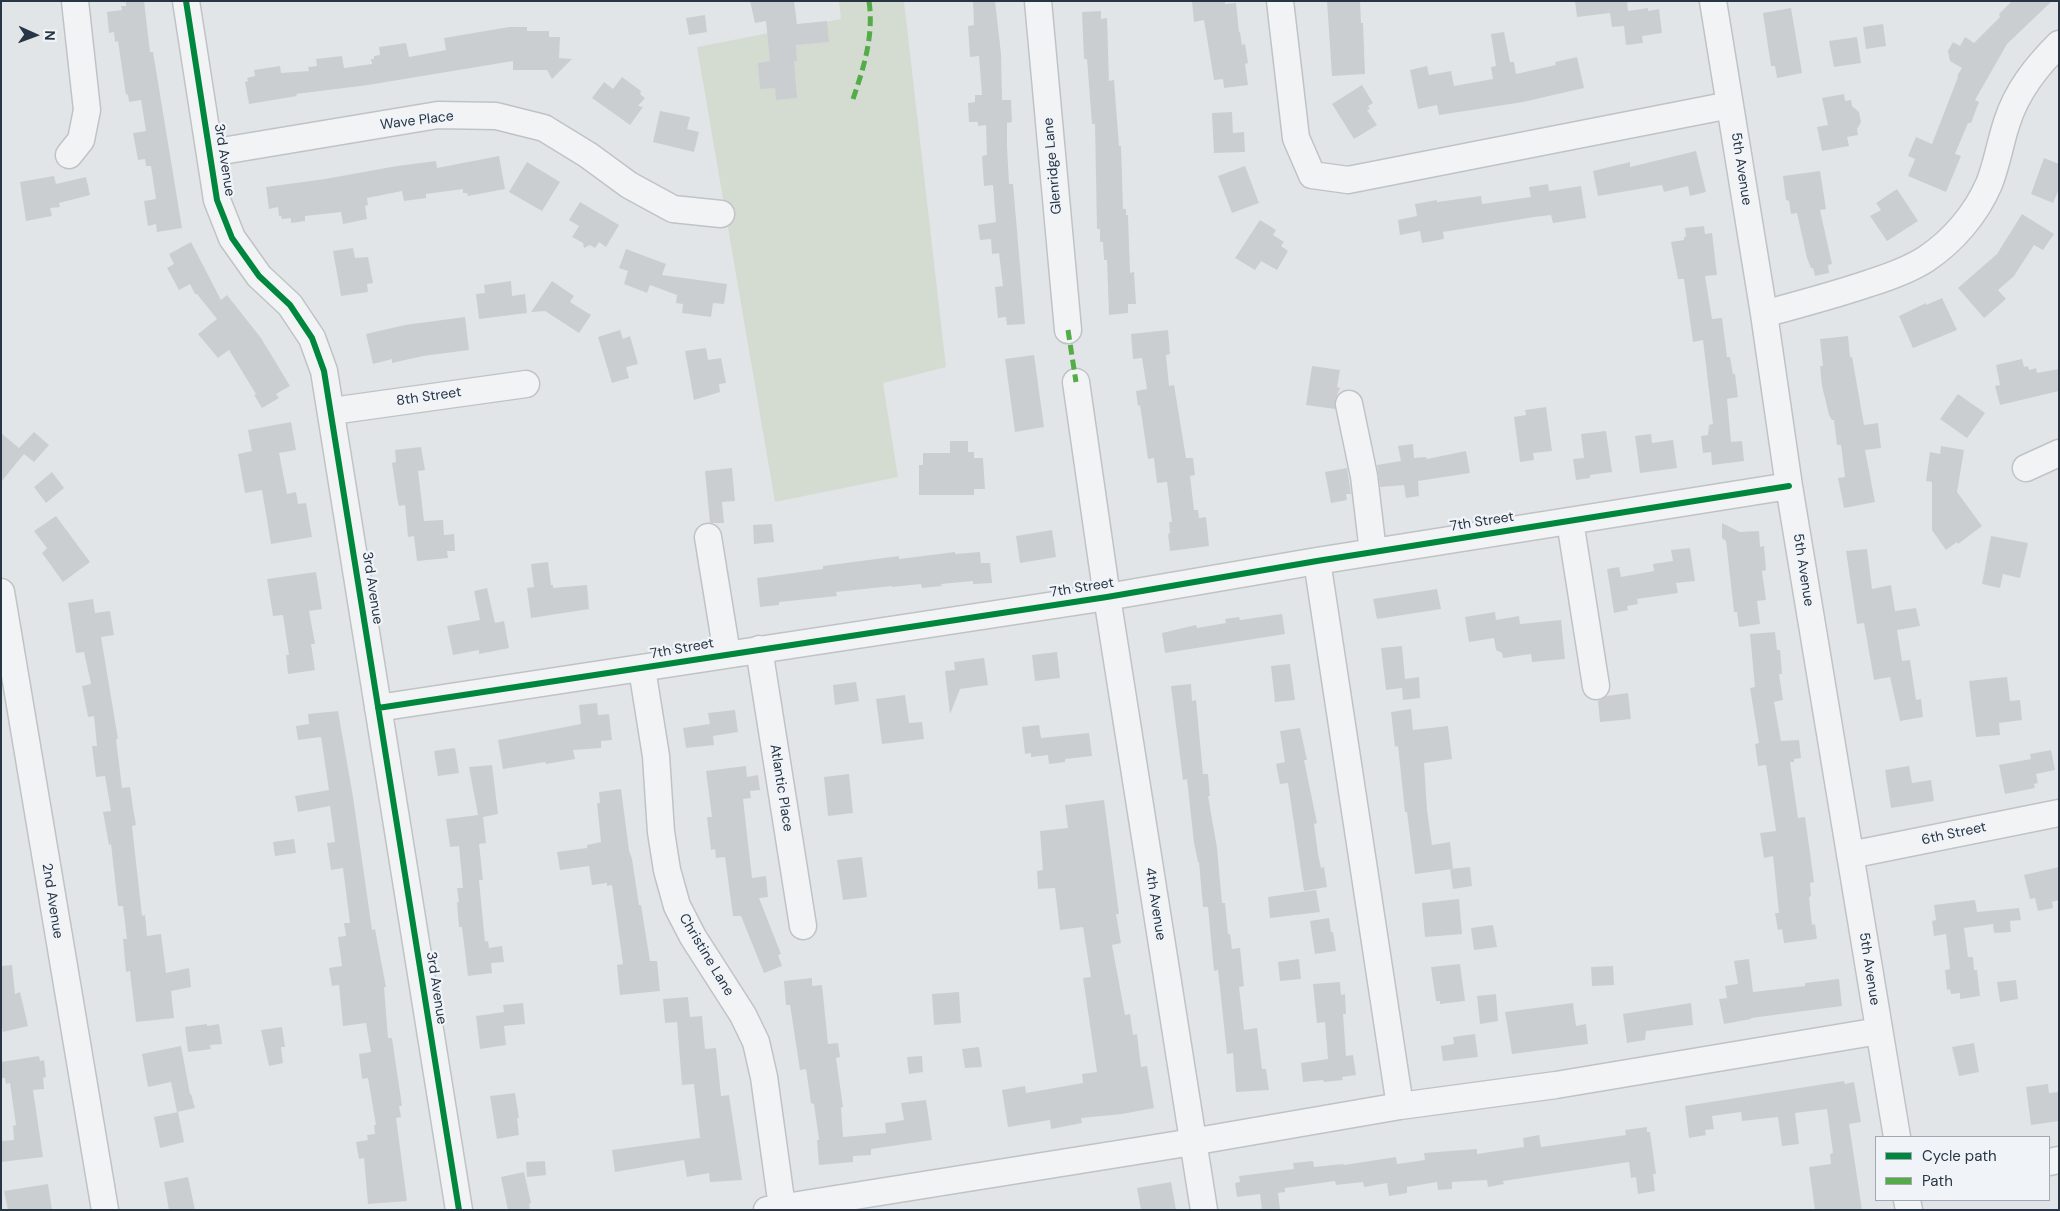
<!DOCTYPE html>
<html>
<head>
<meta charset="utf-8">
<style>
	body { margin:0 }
	#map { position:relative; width:2060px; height:1211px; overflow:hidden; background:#e2e5e8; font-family:"DM Sans",sans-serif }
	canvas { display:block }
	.frame { position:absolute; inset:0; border:2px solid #273544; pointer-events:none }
	.legend { position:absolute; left:1875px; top:1136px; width:175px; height:65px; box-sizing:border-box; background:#f0f4f8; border:1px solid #a0a8b0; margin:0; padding:6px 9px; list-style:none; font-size:15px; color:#273544 }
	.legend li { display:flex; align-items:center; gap:10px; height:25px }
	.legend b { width:25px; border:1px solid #a0a8b0 }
	.north { position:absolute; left:10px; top:10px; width:50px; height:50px; -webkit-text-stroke:4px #f0f4f8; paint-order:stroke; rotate:92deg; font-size:14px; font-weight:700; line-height:20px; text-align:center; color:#273544 }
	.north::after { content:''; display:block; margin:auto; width:18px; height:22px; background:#273544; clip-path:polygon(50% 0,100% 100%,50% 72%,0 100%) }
</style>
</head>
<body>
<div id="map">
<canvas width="2060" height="1211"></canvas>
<div class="frame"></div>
<ul class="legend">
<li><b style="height:6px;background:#00873e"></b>Cycle path</li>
<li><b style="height:6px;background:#53ac47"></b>Path</li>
</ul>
<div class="north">N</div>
</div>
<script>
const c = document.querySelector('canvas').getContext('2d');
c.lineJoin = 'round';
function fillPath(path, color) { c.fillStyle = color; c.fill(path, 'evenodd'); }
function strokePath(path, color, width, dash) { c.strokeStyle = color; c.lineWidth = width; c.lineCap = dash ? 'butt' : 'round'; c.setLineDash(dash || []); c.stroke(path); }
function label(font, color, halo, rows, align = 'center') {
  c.font = font + ' "DM Sans",sans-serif'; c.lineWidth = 4.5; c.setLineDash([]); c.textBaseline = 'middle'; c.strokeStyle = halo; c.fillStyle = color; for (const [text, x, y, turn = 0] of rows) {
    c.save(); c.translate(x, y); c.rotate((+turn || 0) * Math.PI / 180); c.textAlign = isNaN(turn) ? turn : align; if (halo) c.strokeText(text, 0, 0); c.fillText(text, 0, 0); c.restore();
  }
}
const green = new Path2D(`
	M839,1H904L946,367L883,383L898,477L775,502L697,47L841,19Z`);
const building = new Path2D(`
	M126,1H144L150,52H153L182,228L157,232L156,224L148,226L144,201L156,199L151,166H146L145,159L138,160L133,133L146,131L141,100L129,102L128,94L126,95L118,41L115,42L114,32L109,33L107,12L122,10L121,6H126Z
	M750,1H794L797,24L827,21L829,42L796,45L797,61H794L797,98L776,100L775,88L760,89L758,63L770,61L766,21L755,23Z
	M973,1H995L1001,54L1002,100H1011L1012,122L1007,123V146L1009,184H1013L1025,324L1007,325L1006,317L998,318L995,287L1003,286L999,253L992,254L991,239L980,240L978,225L996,222L993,185L984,186L982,156L987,155L986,125L978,126V122H969L968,103L975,102V95H982L979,56L970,57L968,26L974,25Z
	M1192,1H1225V4L1236,3L1239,32H1240L1242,45L1245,44L1248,63L1245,64L1248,85L1224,88L1223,79L1214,80L1204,20L1194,22Z
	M1327,1H1360L1361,23H1363L1365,74L1332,76Z
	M1575,1H1627L1628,11L1648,8V11L1659,9L1662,33L1642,36L1643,43L1626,45L1624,26L1612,27L1610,13L1577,17Z
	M2012,1H2052L2007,44L1975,100L1979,102L1971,123H1968L1955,154L1961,156L1946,192L1908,176L1915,159L1908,156L1916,137L1932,144L1958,77L1957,76L1962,68L1950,61L1948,51L1953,42L1960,46L1965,37L1974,43L2000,17L1999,14Z
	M1791,8L1802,73L1777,78L1775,66H1771L1763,13Z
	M1101,11V19L1107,18L1109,81L1114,80L1119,146H1121L1123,209H1126V215H1128L1130,273L1134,272L1136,304H1128V313L1109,315L1107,260H1104L1103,242H1100V229H1097L1095,124H1092L1087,59H1084L1082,12Z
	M705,15L707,32L689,35L686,18Z
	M1883,24L1886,46L1866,49L1863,27Z
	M509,27H527V31H549V37H560L559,58L572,59L552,79L547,70H513V61L368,85L296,94L297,96L249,104L245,82L248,81L247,78L255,76L254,70L280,66L281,73L309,71L308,67L317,66L316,59L342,56L344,68L372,64L371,59H374V56L380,55L379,47L406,43L409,57L446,50L444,38Z
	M1504,32L1510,62H1514L1516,74L1556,65L1555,62L1577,57L1584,88L1523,102L1439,115L1437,105L1418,109L1410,70L1427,66L1429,75L1451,71L1454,86L1493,79L1491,67L1496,66L1491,34Z
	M1857,37L1861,63L1834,67L1829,41Z
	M622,77L641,91L640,94L645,98L638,106L643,107L630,125L592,98L604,82L613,89Z
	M1362,85L1373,103L1368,106L1370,109L1367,110L1377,125L1354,139L1332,104Z
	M1844,94L1845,101L1851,100L1852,106L1859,112L1861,122L1857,129L1858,135L1847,137L1849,146L1822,151L1817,127L1828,125L1822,98Z
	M660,111L690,117L687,129L699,132L694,152L653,142Z
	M1232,112L1233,133L1244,132L1245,152L1214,153L1212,113Z
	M1696,151L1706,192L1690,196L1688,186L1664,192L1662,185L1598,196L1593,171L1630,162V167Z
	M499,156L505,189L468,196L467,193H463V189L426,194V198L404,201L402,191L367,198L368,205L365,206L367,219L343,224L341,212L305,216V221L291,223V218L282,219L281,216H279L278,207L269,209L266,187L325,179L397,166L436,161L437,168Z
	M2044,158L2059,164V189L2053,203L2031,194Z
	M527,162L560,182L542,211L509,192Z
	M1245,166L1259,203L1232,213L1218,176Z
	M1820,171L1826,209L1820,210L1832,264L1828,265L1829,273L1815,276L1813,268H1811L1807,258L1797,213L1791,214L1789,201L1786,200L1783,176Z
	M54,176L56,184L86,177L90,195L59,203L60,207L50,208L52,216L26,221L20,182Z
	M1548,184L1549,191L1581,186L1586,218L1553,223L1551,215L1534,217L1443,232L1444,239L1422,243L1420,231L1400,235L1398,220L1417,216L1415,204L1437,200V202L1481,196L1482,204L1531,197L1529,187Z
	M1897,189L1918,221L1887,241L1870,216L1881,210L1876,203Z
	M580,202L619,225L606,247L599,242L595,248L590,245L584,248L583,243L572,237L579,226L569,220Z
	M2022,214L2054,234L2043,250L2034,245L2014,276L1998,290L2006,299L1984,318L1958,288L1997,254Z
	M1260,220L1276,230L1273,235L1284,242L1281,246L1288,251L1277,270L1261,261L1255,270L1235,258Z
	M1704,226L1705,234L1712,233L1717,275L1705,276L1712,319L1722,318L1727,357H1730L1733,374H1735L1738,397L1727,399L1731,442L1742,441L1744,461L1712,465L1711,452L1703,453L1701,436L1708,435L1709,425L1713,424L1703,340L1693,342L1684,279H1678L1671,242L1684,240V237H1686L1685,228Z
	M191,242L221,300L227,295L261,338L290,386L276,394L279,398L262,408L254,395L256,394L229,350L218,358L198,334L217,319L197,294H195L190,284L179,290L167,268L174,264L169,254Z
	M353,248L355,258L368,257L373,283L367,284L368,292L341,296L333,251Z
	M626,249L666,264L662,275L727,284L724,304L713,303L711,317L682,313L683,304L676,303L677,295L650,285L647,293L624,284L628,271L619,268Z
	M511,281L512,296L525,294L527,313L479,319L476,294L485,293L484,285Z
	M552,281L574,296L570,302L591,315L579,333L545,311L531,312Z
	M1942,298L1957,330L1913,348L1899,316L1926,303V305Z
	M465,317L469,350L423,356L392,363V359L373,364L366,334L405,325Z
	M620,330L623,339L630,336L638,364L626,367L629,378L612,383L598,337Z
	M1168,330L1170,354L1166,355L1169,386L1174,385L1186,458H1193L1195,475L1190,476L1194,510H1198L1199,518L1206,517L1209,546L1170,551L1168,534L1170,533L1169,522H1172L1167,482L1157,483L1154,458L1148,459L1140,405L1138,406L1136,391L1147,389L1142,358L1133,359L1131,334Z
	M1848,336L1850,357H1852L1864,425L1878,423L1881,448L1865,450L1875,502L1844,508L1838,478L1845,477L1841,445H1837L1834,420H1832L1829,415L1822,386L1820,366H1823L1820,339Z
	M706,348L708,360L721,358L726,383L719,384L720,392L694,400L685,351Z
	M1034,355L1044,427L1015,432L1005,359Z
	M2022,359L2024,367L2028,366L2029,370L2036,368L2037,373L2059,369V391L2000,405L1995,386L2000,385L1996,365Z
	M1312,366L1340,370L1337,387L1340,388L1335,400V409L1306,405Z
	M1958,394L1985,413L1967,438L1940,419Z
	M1546,407L1552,451L1533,453L1534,460L1520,462L1514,417L1526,415L1525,410Z
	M291,422L296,450L279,453L287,494L296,492L298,504L306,503L312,537L271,544L262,490L245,493L238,454L252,451L248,430Z
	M1606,431L1612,472L1590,475V478L1576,480L1573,459L1584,458L1581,434Z
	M34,432L49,445L34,462L24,454L1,482V433L19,448Z
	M1651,434L1652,443L1673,440L1677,468L1640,473L1635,436Z
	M950,441H968V452H974V458H983L985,489H974V495H919V465H923V453H950Z
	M1413,444L1414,458L1426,457L1427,459L1466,451L1470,473L1418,481L1419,496L1406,498L1404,485L1380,487L1377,465L1401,461L1398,446Z
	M1941,446L1964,450L1957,492L1982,526L1958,544L1957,542L1946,550L1932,530V482L1926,481L1930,452L1940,454Z
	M421,447L425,470L418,471L424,521L443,520L444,535L454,534L455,551H447L448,558L417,561L414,536L408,537L405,505L399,506L397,497L392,463L396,462L395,450Z
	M732,468L735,501L722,502L724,523H710L705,471Z
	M1347,468L1351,494H1346L1347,500L1331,503L1325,472Z
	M52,472L64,488L46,503L34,487Z
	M56,516L90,562L63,582L42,553L47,548L34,531Z
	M1722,523L1740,532L1759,531L1760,547L1764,546L1766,570L1762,571L1766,600L1757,601L1760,624L1739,627L1737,612H1734L1726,541L1722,538Z
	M772,524L774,542L754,544L753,525Z
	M1052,530L1056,557L1020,563L1016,536Z
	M1991,536L2028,543L2020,578L2003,574L2000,588L1982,584Z
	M1690,548L1695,581L1676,583L1678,593L1637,599L1638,604L1627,606L1628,610L1614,613L1607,569L1619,567L1621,577L1654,571L1653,564L1673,561L1671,550Z
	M1867,549L1872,589L1891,585L1895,611L1916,608L1920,626L1897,630L1902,661L1910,660L1916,700L1921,699L1923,717L1900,721L1890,677L1874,680L1864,623L1857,624L1846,551Z
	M955,552V554L980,552L981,563H990L992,583L973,584V581L941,584L942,586L922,588L921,584L892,587V586L836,592L837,596L779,602V605L760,607L757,578L823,569V566L899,556V559Z
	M548,562L551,585H553V588L587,585L589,609L531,618L527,588L534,587L531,564Z
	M316,572L322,609L309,611L315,644H311L315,670L288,674L286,655H289L283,615L273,616L267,579Z
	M487,588L495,623L504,621L509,648L479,654V650L453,655L447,626L480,620L474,591Z
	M1437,589L1441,609L1377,619L1373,599Z
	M93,599L95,613L110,611L114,635L101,637L118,739H116L122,788L130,787L133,808L136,825L132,826L142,916L145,915L147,936L161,934L166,973L189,968L191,987L171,991L174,1018L136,1022L130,971L126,972L123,939H127L123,906H118L111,844L109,845L103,812L111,811L105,776L96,777L92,746H97L94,716L88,717L82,686L91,684L84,652L76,653L68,603Z
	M1495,612L1496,620L1519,616L1520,624L1561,620L1565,659L1532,662L1531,654L1503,658L1502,653L1496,650L1494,638L1469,642L1465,617Z
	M1282,614L1285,634L1165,653L1162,633L1196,625L1197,628L1226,623L1225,619L1239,617L1240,620Z
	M1775,632L1777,650H1780L1782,674H1779L1783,700L1774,702L1781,741L1799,740L1801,758L1794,759V762H1790L1798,818L1805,817L1814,882L1810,883L1811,896L1809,897L1812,925L1815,924L1817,939L1784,943L1782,929L1778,930L1775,913H1779L1773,856L1764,858L1760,833L1776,831L1766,765L1758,766L1755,744L1759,743L1750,688L1755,687L1750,634Z
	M1402,646L1405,679L1419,677L1420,698L1403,700L1402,688L1386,690L1381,648Z
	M1057,652L1060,678L1035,681L1032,655Z
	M984,658L988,685L960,689L950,714L945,671L955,670L954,662Z
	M1290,664L1295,700L1275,702L1271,666Z
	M2007,677L2010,701L2020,700L2022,720L1999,723L2000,735L1976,737L1969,681Z
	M856,682L859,701L835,705L833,685Z
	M1191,684L1192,701L1196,700L1203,774H1208L1210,796H1208L1217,848L1222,903H1225L1228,934H1230L1232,949L1240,948L1244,986L1239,987L1244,1030L1257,1028L1262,1069H1266L1269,1090L1236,1092L1233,1053L1227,1054L1218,970L1214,971L1208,907H1203L1199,862H1198L1194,843L1187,779L1183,780L1171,686Z
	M1628,693L1631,719L1600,722L1598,701L1607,696Z
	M905,695L909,723L922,722L924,739L882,744L876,699Z
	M597,703L598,715L609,714L612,740L601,741V748L573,750L575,759L546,764L545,762L503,769L498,740L581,724L579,705Z
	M1411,709L1413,730L1448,726L1452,759L1424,763L1427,810L1432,845L1450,842L1453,869L1415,874L1407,812H1405L1398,746L1395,747L1391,712Z
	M735,710L738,732L713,736L714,745L686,748L683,728L710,724L708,713Z
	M338,711L353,797L372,930L375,929L386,987H384L388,1038H392L402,1106H399L401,1117L396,1118L407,1201L368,1204L364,1158L359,1159L356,1142L368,1140L367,1135L375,1134L374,1125H376L368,1078L362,1079L359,1054L371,1052L366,1023L343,1026L339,985L332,986L329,968L342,966L338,937L346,936L344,923H350L343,868L331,870L327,843L335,842L330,806L298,812L295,796L329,790L321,737L298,740L296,726L309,724L308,714Z
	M1039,725L1041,738L1089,733L1092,756L1065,759V762L1049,764L1048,755L1031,757V753L1025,754L1022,727Z
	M1300,728L1307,760H1304L1317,823L1314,824L1318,854L1321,868L1324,867L1327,887L1304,891L1288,783L1280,784L1276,764L1285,762L1280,731Z
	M455,748L459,773L438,776L434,751Z
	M2051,750L2055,770L2036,774L2038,783L2034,784L2035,788L2005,794L1999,765L2031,759L2030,754Z
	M492,765L498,814L483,817L486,843L479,844L483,880H479L485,942L488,941L489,948L502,946L504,962L491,963L492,973L468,976L462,927H459L457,902H459L457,888H463L459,846L450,847L446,819L478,815L469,767Z
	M746,766L747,777L758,775L760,790L750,791L751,798L743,799L752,878L766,876L768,897L759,898L781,954L778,955L782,966L764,973L741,916H733L725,857L716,858L715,849L711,850L707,817H712L706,771Z
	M1909,766L1912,783L1931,780L1934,801L1891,808L1885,770Z
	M849,774L853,813L828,816L824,777Z
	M621,789L629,850L632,859L639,905H641L650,961H657L660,991L620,995L617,965L623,964L612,885L607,886V883L592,885L589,866L560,870L557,852L587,848V845L601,842L597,803H600L599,792Z
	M1104,800L1119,914H1116L1121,943L1112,945L1125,1015L1130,1014L1133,1035L1137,1034L1141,1067L1147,1066L1154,1108L1122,1114L1081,1118L1082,1123L1051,1129L1050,1120L1008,1127L1002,1090L1025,1086L1026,1093L1083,1083L1082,1074L1097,1072L1083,978L1091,977L1083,927L1060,930L1055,888L1038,889L1037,871L1043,870L1040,831L1068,828L1065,805Z
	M294,839L296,853L275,856L273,842Z
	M862,857L867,897L843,900L837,860Z
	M1470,867L1472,886L1453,889L1450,869Z
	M2059,867V900L2052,902L2053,908L2038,911L2035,898L2030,899L2024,875Z
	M1316,890L1320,912L1270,918L1268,897Z
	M1459,899L1462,934L1425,937L1422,903Z
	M1975,900L1977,912L2019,908L2021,920L2010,921L2011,932L1994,933L1993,924L1964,928L1968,957H1973L1974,970H1977L1980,996L1960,999V993L1951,994L1950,989L1947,990L1945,970L1950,969L1946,934L1934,936L1932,921L1936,920L1934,905Z
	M1329,918L1331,932H1333L1336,951L1315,954L1310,921Z
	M1493,925L1497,947L1474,950L1471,928Z
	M1299,959L1301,979L1280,981L1278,962Z
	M1749,959L1753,992L1805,986V983L1839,979L1842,1006L1751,1018V1019L1724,1024L1719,999L1727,998L1725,986L1738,984L1734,961Z
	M1460,964L1465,1001L1440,1004V1001H1436L1431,967Z
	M12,965L15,994L20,992L28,1026L3,1032L1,1023V966Z
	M1613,966L1614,985L1592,986L1591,967Z
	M812,978V986L822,985L828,1044L838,1043L840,1057L836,1058L843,1107H841L843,1137L886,1133L885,1123L904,1120L901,1103L926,1100L932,1140L871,1149V1155L853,1156V1162L819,1165L817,1140H819L814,1104L811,1103L806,1069L800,1070L790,1005H786L784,981Z
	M2016,980L2018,999L2000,1002L1997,982Z
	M1340,982L1341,995L1345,994L1346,1014H1343L1346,1056L1353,1055L1356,1075L1342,1077L1343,1080L1324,1082L1323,1080L1303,1082L1301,1063L1328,1059L1325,1022L1317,1023L1313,984Z
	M959,992L961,1023L934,1025L932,994Z
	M1496,994L1498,1021L1480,1024L1477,996Z
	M688,997L690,1017L702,1016L705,1049L716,1048L721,1096L729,1095L742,1180L710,1182L709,1173L687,1177L684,1160L615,1172L612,1150L700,1138L694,1084L682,1085L677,1022L665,1023L663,999Z
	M523,1003L525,1024L504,1026L506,1045L480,1049L476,1016L504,1012L503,1005Z
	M1573,1003L1576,1026L1586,1024L1588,1044L1512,1054L1505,1012Z
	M1691,1003L1693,1025L1646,1031L1645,1040L1627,1043L1623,1014Z
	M207,1024V1026L219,1024L222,1044L210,1045L211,1049L188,1052L185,1027Z
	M282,1027L285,1047H281L283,1063L269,1066L261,1030Z
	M1475,1034L1478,1057L1443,1061L1441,1046L1454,1044L1453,1037Z
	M1974,1043L1979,1072L1959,1076L1952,1047Z
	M181,1046L190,1094H191L195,1108L177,1112L171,1082L148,1087L142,1054Z
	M979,1047L982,1067L965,1068L962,1049Z
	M39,1056L40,1061L44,1060L46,1077L43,1078L44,1089L33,1090L43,1157L1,1162V1141L14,1140L13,1126L16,1125L10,1083L6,1084L5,1078H1V1062Z
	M922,1056L923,1072L909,1074L907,1057Z
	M1844,1081L1845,1084L1854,1082L1861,1122L1849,1124L1862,1210H1815L1809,1167L1831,1164L1830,1154L1833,1153L1827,1109L1795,1113L1799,1144L1782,1146L1778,1117L1742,1121L1741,1112L1712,1116L1714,1129L1705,1130L1706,1135L1689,1138L1685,1106Z
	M2048,1084L2049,1093L2059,1092V1121L2031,1125L2026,1087Z
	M515,1093L519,1118H517L519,1135L497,1139L490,1096Z
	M178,1112L184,1142L160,1148L154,1117Z
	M1647,1127V1132H1650L1656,1174H1653L1655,1191L1638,1194L1636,1177L1631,1178L1629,1162L1503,1181L1504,1184L1488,1187L1487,1180L1452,1182V1189L1438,1190L1437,1182L1407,1187V1193L1389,1196L1387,1183L1364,1187L1363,1182L1336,1185L1335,1181L1285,1188V1192L1278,1193L1280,1210H1262L1260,1194L1237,1197L1235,1183L1240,1182L1239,1176L1294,1169L1293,1163L1313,1161L1314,1167L1343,1164L1344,1165L1396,1157L1397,1164L1425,1160L1424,1153L1477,1149V1154L1524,1147L1523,1138L1539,1135L1541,1147L1626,1135L1625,1130Z
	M545,1161L546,1175L527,1177L526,1162Z
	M524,1172L531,1203L529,1204L530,1210H508L501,1177Z
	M188,1177L195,1210H169L164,1182Z
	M1171,1182L1176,1210H1141L1137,1188Z
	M48,1184L52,1210H8L4,1191Z`);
const minor = new Path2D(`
	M186,1L217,200L232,238L259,276L290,305L312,338L324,371L459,1210
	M1038,1L1068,330
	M1280,1L1296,138L1312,175L1348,180L1730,105
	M1713,1L1764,314L1789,486L1897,1137
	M210,153L438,115L496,116L544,128L588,155L629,185L673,209L721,214
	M69,155L81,140L87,110L75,1
	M1764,314C1800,304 1835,295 1870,283C1889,277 1909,270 1926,259C1953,241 1976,214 1989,184C1997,164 2000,143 2007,122C2017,91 2036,67 2059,44
	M1076,382L1107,597L1204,1210
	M1349,404L1364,476L1373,552
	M332,411L526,384
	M2026,468L2059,453
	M1570,521L1596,686
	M708,537L727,654
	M1317,561L1400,1106
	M1,592L105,1210
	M759,649L803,926
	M642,669L656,756L661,832L667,870L677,906L693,937L743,1015L756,1042L764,1077L782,1207
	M378,708L1107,597L1317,561L1789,486
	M1850,855L2059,813
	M2049,1162L2059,1160
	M1907,1200L1909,1210
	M767,1210L1174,1145L1400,1106L1556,1085L1879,1031`);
const quiet = new Path2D(`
	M853,99C864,67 874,35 869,1
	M1068,330L1076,382`);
const cycleway = new Path2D(`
	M186,1L217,200L232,238L259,276L290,305L312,338L324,371L459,1210
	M378,708L1107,597L1317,561L1789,486`);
const streetNames = [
	["Wave Place",417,121,-7],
	["3rd Avenue",224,160,81],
	["Glenridge Lane",1053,166,-95],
	["5th Avenue",1741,169,81],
	["8th Street",429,397,-8],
	["7th Street",1482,522,-9],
	["5th Avenue",1803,570,81],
	["3rd Avenue",372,588,81],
	["7th Street",1082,588,-9],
	["7th Street",682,649,-10],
	["Atlantic Place",781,788,81],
	["6th Street",1954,834,-12],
	["2nd Avenue",52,901,81],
	["4th Avenue",1155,904,81],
	["Christine Lane",706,955,59],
	["5th Avenue",1869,969,81],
	["3rd Avenue",436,988,81]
];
fillPath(green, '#d4dcd2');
fillPath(building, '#cbced1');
strokePath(minor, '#c0c3c6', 29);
strokePath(minor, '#f2f3f4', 26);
strokePath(quiet, '#53ac47', 5, [10, 5]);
strokePath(cycleway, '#00873e', 6);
label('14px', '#273544', '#f0f4f8', streetNames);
</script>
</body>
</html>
